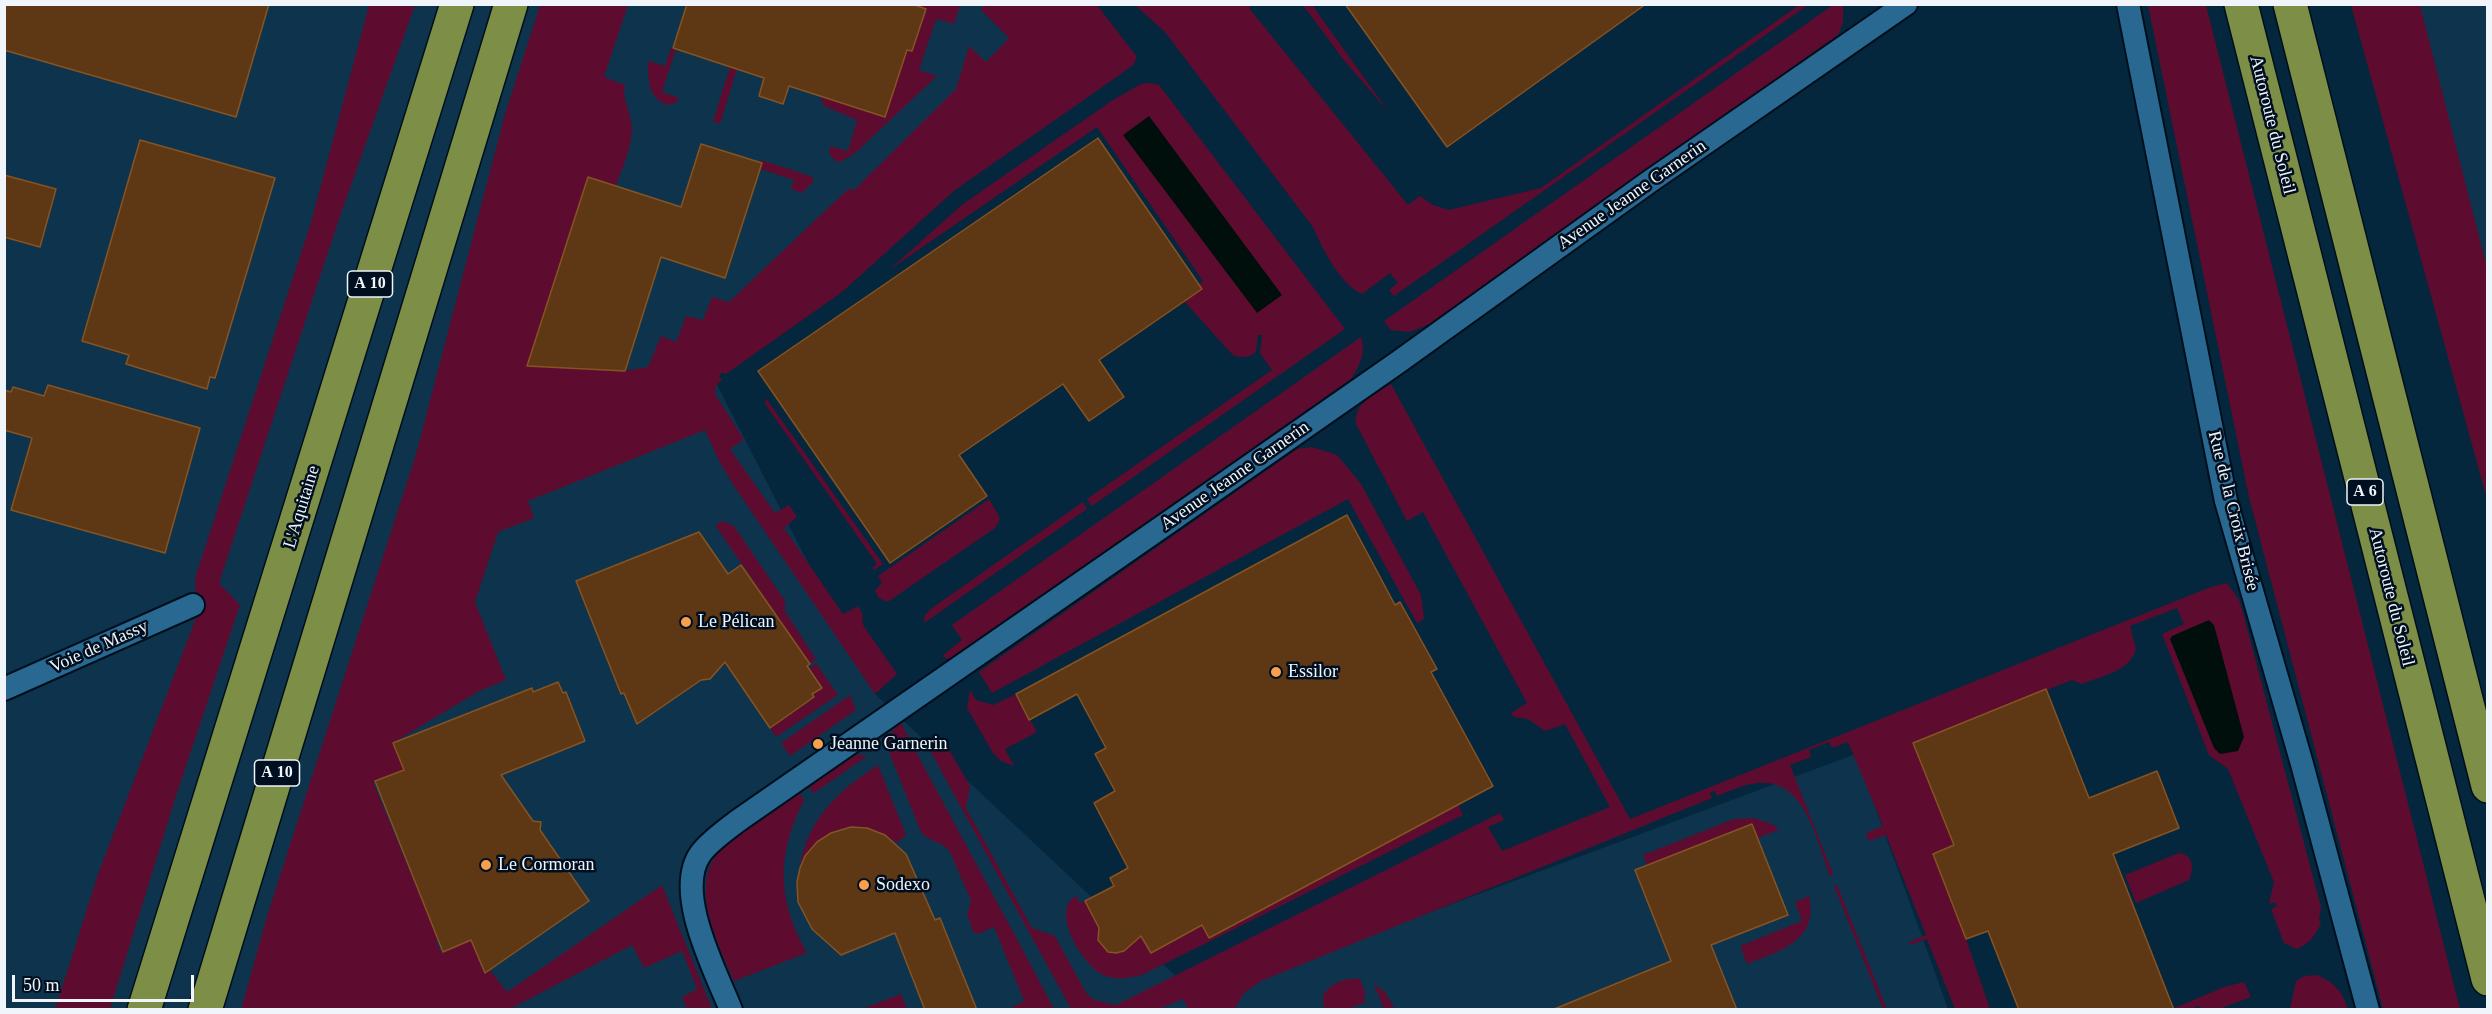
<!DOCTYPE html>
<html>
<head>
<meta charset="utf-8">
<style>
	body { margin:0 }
	#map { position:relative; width:2492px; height:1014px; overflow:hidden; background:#05273d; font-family:"Times New Roman",serif }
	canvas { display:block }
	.frame { position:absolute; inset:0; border:6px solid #eff5fa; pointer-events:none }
	.scale { position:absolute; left:12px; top:975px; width:182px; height:27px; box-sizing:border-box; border:3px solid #eff5fa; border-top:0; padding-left:8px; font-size:18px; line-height:21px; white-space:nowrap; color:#eff5fa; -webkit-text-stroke:4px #000f1f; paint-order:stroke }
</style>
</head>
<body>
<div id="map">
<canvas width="2492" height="1014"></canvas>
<div class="frame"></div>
<div class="scale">50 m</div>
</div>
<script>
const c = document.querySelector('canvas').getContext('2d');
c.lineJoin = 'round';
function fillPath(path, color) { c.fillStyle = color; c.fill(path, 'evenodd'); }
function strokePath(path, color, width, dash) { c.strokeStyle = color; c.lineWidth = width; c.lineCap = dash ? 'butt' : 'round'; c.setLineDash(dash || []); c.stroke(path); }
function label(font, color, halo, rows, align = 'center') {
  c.font = font + ' "Times New Roman",serif'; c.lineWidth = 5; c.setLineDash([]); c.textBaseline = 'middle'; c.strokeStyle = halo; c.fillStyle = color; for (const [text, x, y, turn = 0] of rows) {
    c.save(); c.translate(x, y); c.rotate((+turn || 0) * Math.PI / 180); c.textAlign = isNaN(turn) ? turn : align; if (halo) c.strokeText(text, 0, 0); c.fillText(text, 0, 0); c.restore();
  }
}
const built = new Path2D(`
	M5,4L1082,5L709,369L875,694L1199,998L1856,754L1948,1009L5,1010Z
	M2376,5H2487V426Z`);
const green = new Path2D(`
	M369,5H415L338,222L219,583L240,605L176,796L110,1009L55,1010L98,874L196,618L195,578L311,222Z
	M540,5H628L604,77L625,85C622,99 629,107 631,121C635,143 622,167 616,186L588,178L528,366L625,371L648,367L661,336L676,342L686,316L703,320L712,297L729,302L848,189L854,190L956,89L969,46L986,62L1009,38L981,10L983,5H1097L1137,57L1133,65L1118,76L955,190L842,292L726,374L722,372L719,376L722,379L716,386L715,394L743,438L742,441L730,449L775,513L789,505L797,517L784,528L843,614L858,606L862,613L863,625L897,674L875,694L734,486L718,459L705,430L528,501L534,518L498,532L475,602L506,680L479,691L393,743L404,770L373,782L438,939L436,941L441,952L471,940L484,973L490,970L507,992L662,885L712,1009H687L682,997L697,989L682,951L644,968L632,945L510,1009L241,1010L267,916L416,454L505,114Z
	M914,5H960L954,24L936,19L919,70L937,76L854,154L840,162L835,161L829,153L830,146L848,151L857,120L824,106L820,96L885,117L907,50L912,51L926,10Z
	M1135,5H1252L1249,8L1408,205L1420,196L1433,205L1449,210L1541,188L1799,5H1808L1394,296L1389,290L1398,283L1390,273L1362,294C1340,284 1322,248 1313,227L1165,32Z
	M1303,5H1312L1388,111L1343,59Z
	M1833,5H1843V22L1838,35L1430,324L1409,332L1391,330L1384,321Z
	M2148,5H2206L2460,1009H2383L2249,497Z
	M2351,5H2420L2487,268V499Z
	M671,48L676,49L662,92L679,98L677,102L668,105C648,99 648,79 648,61L665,66Z
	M730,67L737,69L720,124L713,121Z
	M1150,83L1159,85L1345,329L1092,506L1087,499L1272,370L1260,353L1262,335H1258L1256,352C1247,358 1242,359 1232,354L1184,301L1202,289L1199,285L1203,281L1097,127L889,270L963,204L1113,100L1141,84Z
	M761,160L813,177V182L802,193L791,189L794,180L760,169Z
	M1361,337C1366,354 1360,364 1351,379L964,651L949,659L942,656L962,640L952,625Z
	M1391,384L1630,819L2211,587L2227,583L2239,600L2243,613L2321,907L2319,919L2321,923C2315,936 2310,943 2297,949L2284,943L2271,909L2277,906L2275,902L2269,904L2274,882L2228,769L2209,755L2162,634L2184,624L2177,608L2130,626L2136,649C2130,671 2102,676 2082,684L2072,680L1913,743L1954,845L1933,854L1966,939L1990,1009H1955L1927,939L1910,945L1909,942L1926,935L1886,835L1869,841L1866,833L1883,826L1848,742L1832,748L1829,742L1809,750L1811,757L1790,765L1833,874L1830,876C1817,842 1805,778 1758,783C1744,784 1730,791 1717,796L1715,791L1710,793L1712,798L1261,981L1244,993L1234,1010L1188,1009L1183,999L1159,1009H1071L926,743L936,737L951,753L970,786L966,808L1032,928L1055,936L1086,993L1094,1000L1116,1005L1500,813L1504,820L1488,827L1502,851L1610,807L1565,724L1545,731L1528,719L1514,717L1511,713L1527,703L1423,512L1407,521L1356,424C1354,402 1375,394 1391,384Z
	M766,398L883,564L874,570L872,568L877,564L768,408L765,403Z
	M1312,447L1337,455L1361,484L1421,595L1424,619L1417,623L1348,499L992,693L979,672L1297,449Z
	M989,499L1000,518L995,528L889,601H885L878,597L875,590L882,583L878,576Z
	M1083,502L1087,509L924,623L925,615L932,608Z
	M723,521L734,526L785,601V611L816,659L810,664L715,525Z
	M816,663L838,695L776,737L770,728L814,698L809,669Z
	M970,690L976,700L993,705L1016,694L1037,732L1005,749L1014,766L1001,761L993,753L967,708Z
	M850,695L856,710L790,756L781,743Z
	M901,723C951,819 1004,913 1054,1009H1009L1024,1001L994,927L978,934L973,932L967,914L971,901L950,852C943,841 928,842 921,832L891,757C886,743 888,732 901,723Z
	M856,754L867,756L814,793L809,787Z
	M878,765L906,835L897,843C859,815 820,825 800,868C806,820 839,790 878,765Z
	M800,793L804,800C776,855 777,900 807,953L734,981C717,941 684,880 727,843C749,824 776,809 800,793Z
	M1458,804L1463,815L1144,974C1131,978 1116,981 1103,975C1083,966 1049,910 1076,896L1080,903L1085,901L1123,904L1151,953L1202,925L1210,938ZM1100,925L1133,939L1130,946C1118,956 1106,954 1098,940Z
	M1754,818L1772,824L1779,830L1757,838L1751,824L1647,865L1643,855L1734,819Z
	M2179,853C2194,855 2194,869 2189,880L2136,903L2125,875Z
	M1837,885L1887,1009H1883L1834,886Z
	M1809,896C1819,941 1780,951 1747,964L1740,946L1802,921L1795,902Z
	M2317,975C2335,983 2342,991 2348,1009H2290L2296,981L2304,976Z
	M1360,979L1366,995L1363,996L1366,1002L1348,1009H1324L1323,995C1332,982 1344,978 1360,979Z
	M2244,982L2251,997L2219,1009H2200L2199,1006L2190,1009L2170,1010L2224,987Z
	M1374,984L1385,992L1395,1009H1384Z
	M901,994L907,1009H862Z`);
const water = new Path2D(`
	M1149,116L1282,295L1257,313L1123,135Z
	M2209,620L2214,625L2244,737L2238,751L2220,754L2214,748L2170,639L2172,636Z`);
const building = new Path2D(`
	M4,4H269L236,117L4,50Z
	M687,4H912L926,9L912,51L907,50L885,117L789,86L783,104L759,96L764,78L673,48Z
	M1345,4H1646L1447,147Z
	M1098,138L1202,289L1099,360L1124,397L1089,421L1063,384L959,455L987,496L890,563L758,371Z
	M140,140L275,178L215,378L210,377L207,389L126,364L129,355L82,341Z
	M701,144L762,163L725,278L661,257L625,371L527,366L588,177L681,207Z
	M4,175L56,189L40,247L4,237Z
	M48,385L200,428L165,553L11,510L32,438L4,430V390L11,392L13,387L44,396Z
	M1347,515L1395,605L1400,602L1437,669L1431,672L1493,786L1209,938L1202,925L1151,953L1141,936L1124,951L1116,953L1108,952L1098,940L1099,928L1085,901L1114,886L1110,878L1128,868L1094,803L1115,791L1095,754L1106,748L1077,694L1029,720L1016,694Z
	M699,532L728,574L741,565L810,664L807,666L822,688L812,694L814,697L770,728L725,662L710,679L701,680L637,724L624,693L621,694L576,581Z
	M558,682L563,693L566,692L585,741L501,775L533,821L541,822L540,830L589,901L485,973L471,940L443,952L375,781L404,770L393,743L532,688L533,692Z
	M2046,689L2089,798L2157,771L2179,828L2113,854L2174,1010H2019L1988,931L1966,939L1933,854L1954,845L1913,743Z
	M1752,824L1788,915L1711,945L1737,1010H1552L1671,961L1635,870Z
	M851,827L867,828L885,835L906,854L935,920L940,918L977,1010H925L895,933L841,955L812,929L798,902L797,882L800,868L805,856L817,842L831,833Z`);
const minor = new Path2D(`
	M2128,4L2226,501L2302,764L2368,1010
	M4,689L193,605
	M731,1010C715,970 673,891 701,853C711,840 726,830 739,820L1169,522L1397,363L1649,182L1906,4`);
const motorway = new Path2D(`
	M2241,4L2488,979
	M2290,4L2488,786
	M144,1010L457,4
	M205,1010L511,4`);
const markers = [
	[686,622,6,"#f9a04c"],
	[1276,672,6,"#f9a04c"],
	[818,744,6,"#f9a04c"],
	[486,865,6,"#f9a04c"],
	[864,885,6,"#f9a04c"]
];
const shields = [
	[370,284,45],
	[2365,492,36],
	[277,773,45]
];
const shieldNames = [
	["A 10",370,284],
	["A 6",2365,492],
	["A 10",277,773]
];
const streetNames = [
	["Autoroute du Soleil",2272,125,76],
	["Avenue Jeanne Garnerin",1632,195,-35],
	["Avenue Jeanne Garnerin",1235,476,-35],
	["L'Aquitaine",302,507,-73],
	["Rue de la Croix Brisée",2233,511,76],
	["Autoroute du Soleil",2391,597,76],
	["Voie de Massy",99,647,-24]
];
const poiNames = [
	["Le Pélican",698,622],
	["Essilor",1288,672],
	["Jeanne Garnerin",830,744],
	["Le Cormoran",498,865],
	["Sodexo",876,885]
];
fillPath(built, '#0e344d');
fillPath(green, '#5d0c2f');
fillPath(water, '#000f0c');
fillPath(building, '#5e3814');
strokePath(building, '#865323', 1.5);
strokePath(minor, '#000f1c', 26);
strokePath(motorway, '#000f1c', 36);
strokePath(minor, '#296891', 22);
strokePath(motorway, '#7d8f46', 33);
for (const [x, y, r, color] of markers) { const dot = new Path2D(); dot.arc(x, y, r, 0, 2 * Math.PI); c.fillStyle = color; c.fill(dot); strokePath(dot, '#000f1f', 2); }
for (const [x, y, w] of shields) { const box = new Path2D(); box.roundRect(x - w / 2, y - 13, w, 26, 4.5); c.fillStyle = '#000f1f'; c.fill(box); strokePath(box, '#eff5fa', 1.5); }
label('bold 16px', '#eff5fa', null, shieldNames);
label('18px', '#eff5fa', '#000f1f', streetNames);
label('18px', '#eff5fa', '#000f1f', poiNames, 'left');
</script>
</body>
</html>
